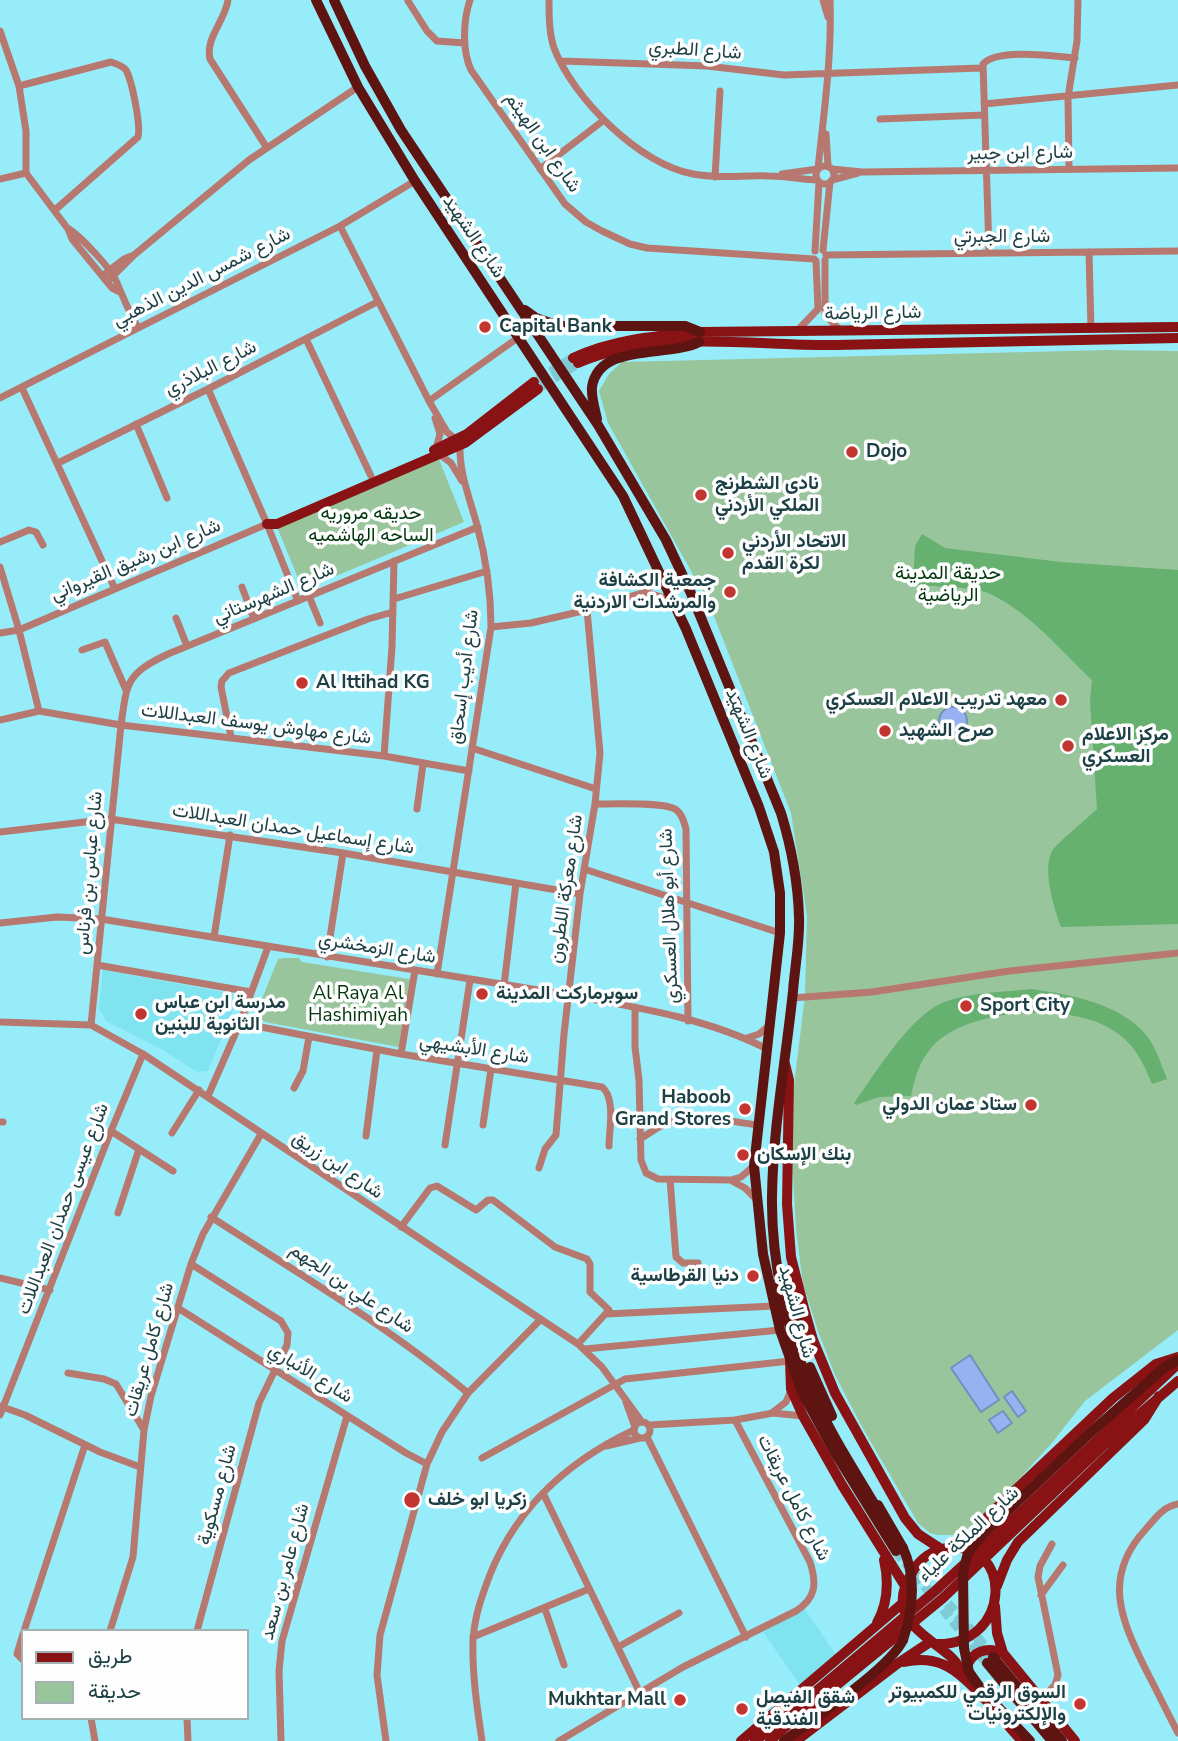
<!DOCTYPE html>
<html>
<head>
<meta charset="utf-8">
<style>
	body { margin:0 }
	#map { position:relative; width:1178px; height:1741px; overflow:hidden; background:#96edf9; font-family:"Nunito Sans",Vazirmatn,sans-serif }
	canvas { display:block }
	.legend { position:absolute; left:21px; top:1629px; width:228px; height:91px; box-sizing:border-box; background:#fdfdfd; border:2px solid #a3b1b3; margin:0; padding:9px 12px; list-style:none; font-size:21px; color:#1c4045 }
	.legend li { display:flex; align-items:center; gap:14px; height:35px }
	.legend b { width:35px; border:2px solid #a3b1b3 }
</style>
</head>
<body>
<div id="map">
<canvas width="1178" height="1741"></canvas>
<ul class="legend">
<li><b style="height:9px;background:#891314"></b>طريق</li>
<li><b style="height:19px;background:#99c59d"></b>حديقة</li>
</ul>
</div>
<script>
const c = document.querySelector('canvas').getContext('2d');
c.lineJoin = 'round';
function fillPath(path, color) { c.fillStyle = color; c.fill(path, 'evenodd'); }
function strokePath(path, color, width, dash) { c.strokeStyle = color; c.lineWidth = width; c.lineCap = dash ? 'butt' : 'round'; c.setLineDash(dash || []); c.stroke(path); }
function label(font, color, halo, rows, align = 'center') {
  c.font = font + ' "Nunito Sans",Vazirmatn,sans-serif'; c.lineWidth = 7; c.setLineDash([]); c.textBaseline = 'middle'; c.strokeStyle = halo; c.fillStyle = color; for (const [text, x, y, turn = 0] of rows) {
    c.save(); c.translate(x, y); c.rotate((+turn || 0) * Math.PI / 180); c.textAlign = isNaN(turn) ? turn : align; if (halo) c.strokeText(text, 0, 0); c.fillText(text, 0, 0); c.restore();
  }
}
const built = new Path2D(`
	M103,970L239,995L208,1071L197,1072L165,1051L106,1021L99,1008Z
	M805,1609L836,1655L800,1685L763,1632Z`);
const green = new Path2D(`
	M1107,350L1178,351V1330L1085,1401L1051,1444L990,1511L963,1532L954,1535H938L930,1533L918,1523L861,1425L835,1375L818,1331L803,1284L796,1229L790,1119L805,995L807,916L791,813L708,601L608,423L599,391L609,374L622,362Z
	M439,459L464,522L303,590L277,527Z
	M285,958H299L302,962L415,980L404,1048L265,1022L259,1018V1006L278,959Z`);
const forest = new Path2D(`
	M922,534L945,548L1061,562L1178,570V924L1061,927C1054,908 1042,870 1052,851C1057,843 1088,818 1097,809L1090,701L1092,680C1060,650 1029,611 988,593C975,587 929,586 913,585L915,546Z
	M1032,989C1068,994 1122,1004 1146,1035C1156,1047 1161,1064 1167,1079L1152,1084C1143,1061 1133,1042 1111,1029C1069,1003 966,1008 932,1047C919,1062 915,1077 911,1096L879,1097L856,1105L854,1103C876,1073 911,1013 947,1001C974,992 1004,992 1032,989Z`);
const water = new Path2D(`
	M939 721a14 14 0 1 1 28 0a14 14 0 1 1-28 0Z
	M970,1355L999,1400L981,1412L951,1368Z
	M1012,1391L1026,1411L1018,1417L1004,1397Z
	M1003,1411L1012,1423L998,1433L989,1420Z`);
const majorTunnel = new Path2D(`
	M538,380L573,358
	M541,386L578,363`);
const highwayTunnel = new Path2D(`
	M896,1551L987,1663
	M938,1592L992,1655`);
const minor = new Path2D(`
	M228,0C225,21 205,38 210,59L267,148
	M470,0C463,21 462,50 471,70L565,204L586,222L602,231L630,244L647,248L814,259
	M549,0C549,16 549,33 554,48C573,98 640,165 693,174C718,179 744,175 769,176C785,176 801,179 817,180
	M823,0L828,17
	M408,1L427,31L437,41L465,43
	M0,31L19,86L26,131V173L68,229L72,239L112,288L118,291
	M561,61L707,66L784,75L981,68
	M19,86L111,62C117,64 123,66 126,70C132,81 141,125 138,137L55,210
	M984,104L1178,85
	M880,119L984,115
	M826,134L828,166
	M816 175a9 9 0 1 1 18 0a9 9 0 1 1-18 0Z
	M818,168C824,113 832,56 830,0
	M540,169L604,120
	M832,169L862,172L1178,168
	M1069,169L1068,97L1077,41L1078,0
	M782,174L818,169
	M715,177L720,91
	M0,179L26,173
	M832,180L858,173
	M340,226L429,401L447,432L455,439
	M69,229C81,237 112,269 117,283C123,298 130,313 138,328
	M823,250L830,182
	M815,251L819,182
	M989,251L983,64C997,48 1054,56 1075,58
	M1089,252L1091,329
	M826,255L1178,251
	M825,260V315L840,330
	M102,276L124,259L134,255L249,160L358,87
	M110,279L134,255
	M796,332L818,309L816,261
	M306,339L371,476
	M22,388L115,589
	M208,389L267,524L298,601
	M0,398L340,226L415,181
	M429,401L519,337
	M435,418L440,434L436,448
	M136,424L167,498
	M439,454L451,463L462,481
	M58,463L208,389L377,302
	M0,542L29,530L36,532L43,545
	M0,567L19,630L39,711
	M242,587L254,619
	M645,592L656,579L659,571
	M309,596L320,623
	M394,599L487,571
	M176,618L187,646
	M491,627L531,623L587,610L645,592L672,600
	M0,633L19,630L267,524
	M82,650L105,642L126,690
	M0,720L39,711L121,725L384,756L469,771
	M231,737L221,687L222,681L229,673L368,619L393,612
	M472,748L596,789
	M384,756L392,647L394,561
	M595,804C612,804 662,802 675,809C682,813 684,822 686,829L688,1021
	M417,809L423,764
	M0,832L110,819L343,853L580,894
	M584,869L780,933
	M0,923L57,917L101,919L569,995C635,1007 707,1018 767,1049
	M214,937L230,835
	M327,957L343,853
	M97,965L251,992
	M437,974L491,627C491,593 486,558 477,525C470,499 459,473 460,445
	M504,986L516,883
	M792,998L872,992L1009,971L1178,953
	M635,1007V1047L639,1080L641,1160L646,1173L658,1179L731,1180L741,1177L754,1166
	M0,1022L91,1025L143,1054L578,1344L602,1367L642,1422
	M240,1023L401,1054L602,1087C616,1098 609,1130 609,1146
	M91,1025L121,725C127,682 126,674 168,654L478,527
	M747,1038L759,1034L770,1025
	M401,1054L415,970
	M294,1088L303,1071L309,1037
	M208,1096L240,1023L268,947
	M0,1122H3
	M483,1125L491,1069
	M111,1131L173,1171
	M172,1133L199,1090
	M366,1136L377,1050
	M640,1139C650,1133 659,1126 669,1122C696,1112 731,1122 758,1125
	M445,1145L470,980
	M539,1168L545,1149L556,1135L564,1034L580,894L595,804L600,753L587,610
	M670,1179L676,1257L683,1263H698
	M732,1181L745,1188L756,1199
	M118,1213L139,1149
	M211,1217C298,1273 389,1327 468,1393
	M401,1227L430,1188L437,1186L476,1210L488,1200H493L555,1247L587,1259L590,1264V1292L609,1310L578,1344
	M191,1264L281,1321L288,1333L287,1345L259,1403L197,1631
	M0,1278L50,1290
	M178,1308L406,1453L427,1464
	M606,1314L774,1306
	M585,1349L780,1330
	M68,1373L104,1379L116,1384L144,1430
	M626,1402L635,1427
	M0,1406L25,1415L100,1452L140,1467
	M773,1412L786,1402L791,1390
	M0,1415L111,1131L143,1054
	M634 1430a8 8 0 1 1 16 0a8 8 0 1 1-16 0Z
	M649,1425L735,1420L773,1413L803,1416
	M647,1437L746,1637
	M606,1446L640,1438
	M482,1458L625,1379L790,1361
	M543,1493L639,1691
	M1178,1504C1162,1507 1155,1519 1145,1530C1102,1577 1121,1620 1146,1670C1157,1691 1167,1712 1178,1733
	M1041,1595L1063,1565
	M545,1609L564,1665
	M24,1631L85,1445
	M110,1631L133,1557L144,1430L151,1396L191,1264L203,1234L261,1134
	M23,1634L17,1654L23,1660
	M473,1637L589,1589
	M618,1647L679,1613
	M1041,1700L1055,1685L1058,1675L1038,1577L1040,1566L1052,1544
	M91,1718L95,1741
	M187,1718L188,1741
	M281,1741L279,1671L282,1641L347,1416
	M386,1741L377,1675L380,1635L427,1464L442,1432L468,1393L541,1319
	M482,1741C477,1707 472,1674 473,1640C474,1623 479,1604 485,1588C511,1512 564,1463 634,1430
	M559,1741L683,1667L796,1611C816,1598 817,1584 810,1562L735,1420`);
const major = new Path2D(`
	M573,358C614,339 656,336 700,332L1178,327
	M578,363C659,328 751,346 836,345C950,343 1064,341 1178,338
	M434,450L467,434L534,382
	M267,524H277L465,443L538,389
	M785,1064L789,1080L787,1204L791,1257L804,1308L813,1340L835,1393L905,1518L918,1534L941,1549
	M790,1361L791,1389L803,1416L842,1485L905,1586
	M1106,1443L1178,1381
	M1021,1512L1178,1364
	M961,1548L990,1514L1113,1398L1156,1364L1178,1357
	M997,1586L1007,1560L1018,1542L1144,1420L1159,1396
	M995,1606L997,1633L1003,1653L1075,1741
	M877,1623C888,1603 889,1582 884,1560
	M935,1644C1013,1647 1014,1539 947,1548C932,1550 920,1559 913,1571C884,1616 922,1632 950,1656C958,1663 963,1673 970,1681
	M904,1662C917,1659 930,1659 942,1664C967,1673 1003,1721 1022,1741
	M966,1669C971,1651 987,1646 1003,1653
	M741,1741L904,1602
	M755,1741L777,1724
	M770,1741L782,1730
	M796,1741L897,1664L930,1642`);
const highway = new Path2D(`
	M316,0L358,87L415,181L623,496L686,629L759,807L774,852L780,893V933L754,1166L763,1254L780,1330L802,1392L834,1451L896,1551
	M334,0L365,66L401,130L598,425L666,540L690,591L781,813C791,846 798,882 799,917C800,941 795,966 793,991C786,1059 773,1127 772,1196C771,1259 786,1328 810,1387C828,1431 855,1471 879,1512
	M525,310L536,318L559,326H685L700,332
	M597,419C595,409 591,397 592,387C599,342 668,358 699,342
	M786,1276L803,1342
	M810,1367L832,1416
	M1090,1433L1165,1367L1178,1360
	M878,1505L903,1548
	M993,1657L1062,1741
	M987,1663L1052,1741
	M784,1741C812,1720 890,1668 903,1640`);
const majorBridge = new Path2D(`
	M777,1724L935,1591L1021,1512
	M782,1730L942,1599L1106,1443`);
const highwayBridge = new Path2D(`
	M903,1548C917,1578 913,1610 903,1640
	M1030,1741L981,1689L969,1672L964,1648L963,1572L968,1553L984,1533L1090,1433`);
const markers = [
	[485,327,7,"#c33530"],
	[852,452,7,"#c33530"],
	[701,495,7,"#c33530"],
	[728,553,7,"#c33530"],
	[730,592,7,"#c33530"],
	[302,683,7,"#c33530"],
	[1061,700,7,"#c33530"],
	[885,731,7,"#c33530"],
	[1068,746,7,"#c33530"],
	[482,994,7,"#c33530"],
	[966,1006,7,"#c33530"],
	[141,1014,7,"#c33530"],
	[1031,1105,7,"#c33530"],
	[745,1109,7,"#c33530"],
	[743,1155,7,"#c33530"],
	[753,1276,7,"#c33530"],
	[412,1500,9,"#c33530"],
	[680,1700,7,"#c33530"],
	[1080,1704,7,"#c33530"],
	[742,1709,7,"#c33530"]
];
const streetNames = [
	["شارع الطبري",695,51,4],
	["شارع ابن الهيثم",542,143,55],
	["شارع ابن جبير",1020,154,-1],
	["شارع الشهيد",473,237,56],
	["شارع الجبرتي",1002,237],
	["شارع شمس الدين الذهبي",202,278,-27],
	["شارع الرياضة",873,314,-1],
	["شارع البلاذري",211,369,-27],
	["شارع ابن رشيق القيرواني",136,561,-23],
	["شارع الشهرستاني",274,594,-23],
	["شارع أديب إسحاق",465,677,-83],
	["شارع مهاوش يوسف العبداللات",256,725,7],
	["شارع الشهيد",748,734,68],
	["شارع إسماعيل حمدان العبداللات",293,830,9],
	["شارع عباس بن فرناس",90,873,-85],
	["شارع معركة اللطرون",567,889,-82],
	["شارع أبو هلال العسكري",670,916,-92],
	["شارع الزمخشري",377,949,9],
	["شارع الأبشيهي",474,1050,9],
	["شارع ابن زريق",337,1166,34],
	["شارع عيسى حمدان العبداللات",64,1209,-69],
	["شارع علي بن الجهم",351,1289,34],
	["شارع الشهيد",796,1312,75],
	["شارع كامل عريقات",150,1350,-74],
	["شارع الأنباري",310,1374,32],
	["شارع مسكوية",218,1495,-75],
	["شارع كامل عريقات",793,1498,63],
	["شارع الملكة علياء",969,1535,-43],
	["شارع عامر بن سعد",286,1572,-75]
];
const poiNames = [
	["Capital Bank",499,327],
	["Dojo",866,452],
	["نادي الشطرنج",715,484],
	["الملكي الأردني",715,506],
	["الاتحاد الأردني",742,542],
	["لكرة القدم",742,564],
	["جمعية الكشافة",716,581,"right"],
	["والمرشدات الاردنية",716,603,"right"],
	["Al Ittihad KG",316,683],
	["معهد تدريب الاعلام العسكري",1047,700,"right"],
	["صرح الشهيد",899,731],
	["مركز الاعلام",1082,735],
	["العسكري",1082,757],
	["سوبرماركت المدينة",496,994],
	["مدرسة ابن عباس",155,1003],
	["الثانوية للبنين",155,1025],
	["Sport City",980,1006],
	["Haboob",731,1098,"right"],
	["Grand Stores",731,1120,"right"],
	["ستاد عمان الدولي",1017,1105,"right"],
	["بنك الإسكان",757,1155],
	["دنيا القرطاسية",739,1276,"right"],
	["زكريا ابو خلف",428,1500],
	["السوق الرقمي للكمبيوتر",1066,1693,"right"],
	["والإلكترونيات",1066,1715,"right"],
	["شقق الفيصل",756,1698],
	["الفندقية",756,1720],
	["Mukhtar Mall",666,1700,"right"]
];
const parkNames = [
	["حديقه مروريه",371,514],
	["الساحه الهاشميه",371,536],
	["حديقة المدينة",948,574],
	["الرياضية",948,596],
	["Al Raya Al",358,994],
	["Hashimiyah",358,1016]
];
fillPath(built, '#7fe3f0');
fillPath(green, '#99c59d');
fillPath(forest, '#66b070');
fillPath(water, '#98b2f1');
strokePath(water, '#7390bd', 2);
strokePath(majorTunnel, '#7ecad5', 10, [10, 5]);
strokePath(highwayTunnel, '#7ecad5', 10, [10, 5]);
strokePath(minor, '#b77870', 7);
strokePath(major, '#891314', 10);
strokePath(highway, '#5e1411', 10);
strokePath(majorBridge, '#891314', 10);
strokePath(highwayBridge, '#5e1411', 10);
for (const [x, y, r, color] of markers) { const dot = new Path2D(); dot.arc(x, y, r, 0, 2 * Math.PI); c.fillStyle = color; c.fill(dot); strokePath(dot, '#fdfdfd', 2.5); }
label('19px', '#1c4045', '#fdfdfd', streetNames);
label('bold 19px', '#1c4045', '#fdfdfd', poiNames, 'left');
label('19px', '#00360c', '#fdfdfd', parkNames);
</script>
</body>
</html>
